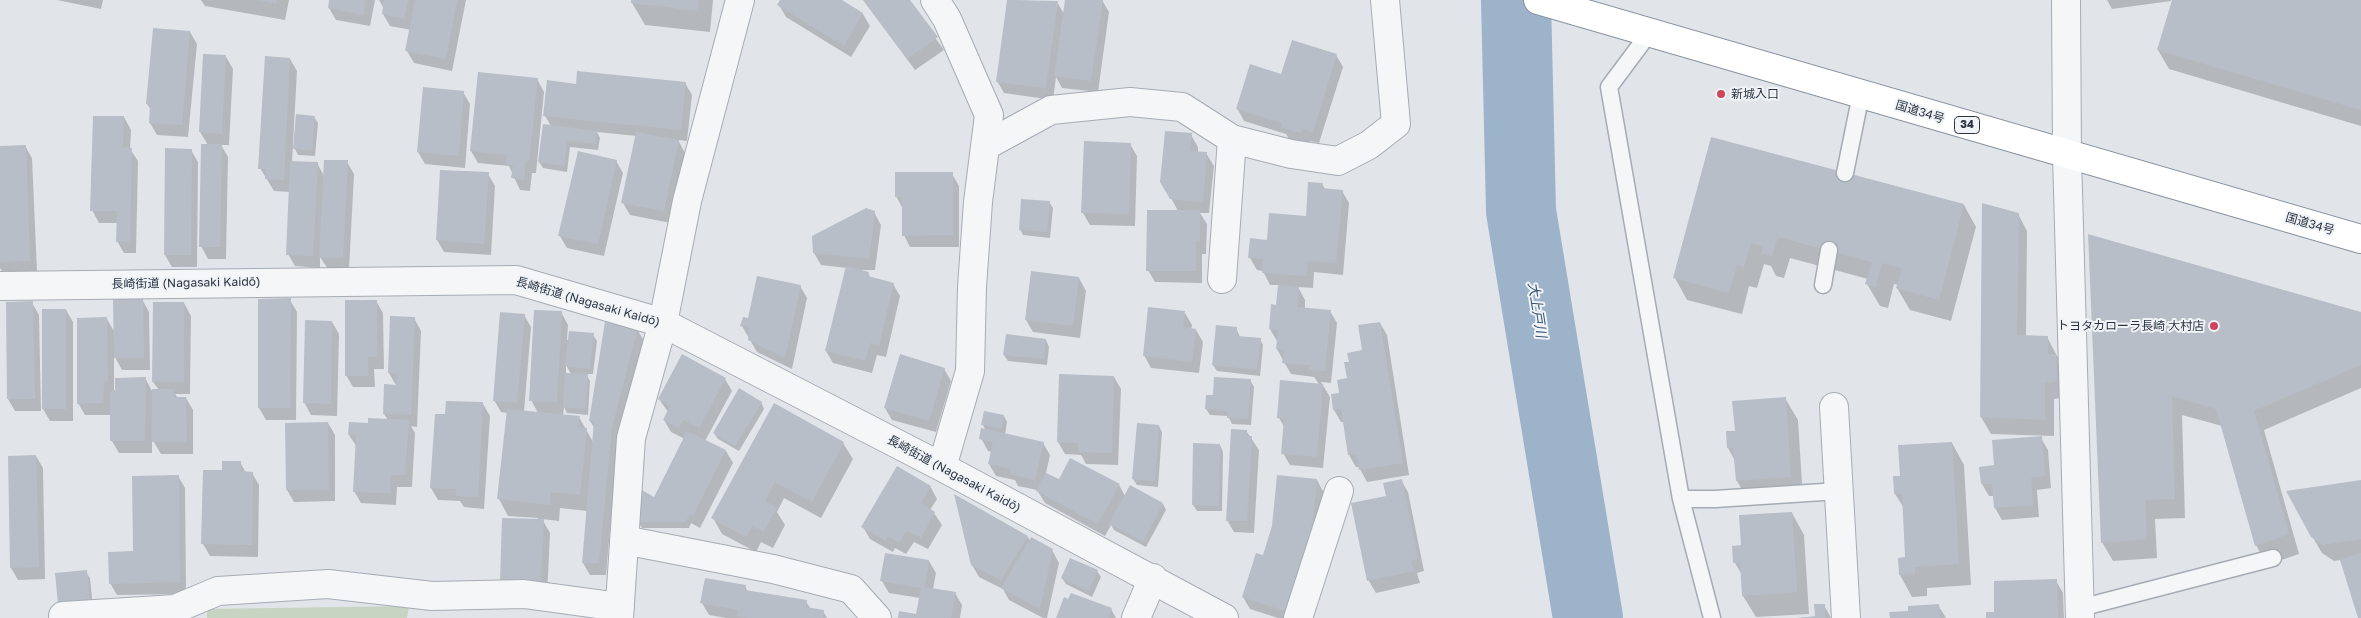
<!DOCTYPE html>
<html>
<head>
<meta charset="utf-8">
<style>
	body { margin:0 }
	canvas { display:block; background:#e1e5ea }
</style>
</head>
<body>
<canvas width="2361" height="618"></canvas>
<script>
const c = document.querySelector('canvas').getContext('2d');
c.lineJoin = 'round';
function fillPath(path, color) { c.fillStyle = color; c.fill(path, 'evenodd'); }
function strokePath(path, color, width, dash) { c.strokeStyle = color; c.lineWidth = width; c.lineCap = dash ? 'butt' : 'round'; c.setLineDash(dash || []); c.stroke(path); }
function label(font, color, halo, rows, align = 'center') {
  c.font = font + ' "Golos Text","Noto Sans JP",sans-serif'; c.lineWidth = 4; c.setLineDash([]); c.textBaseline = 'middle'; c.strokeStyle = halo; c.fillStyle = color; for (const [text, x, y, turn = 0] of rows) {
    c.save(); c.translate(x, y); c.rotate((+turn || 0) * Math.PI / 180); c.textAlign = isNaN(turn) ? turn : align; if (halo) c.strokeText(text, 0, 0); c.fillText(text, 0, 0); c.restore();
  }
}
const green = new Path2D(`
	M409,606L407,618H207V609Z`);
const shadow = new Path2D(`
	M57,0H103L101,9Z
	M201,0H289L285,20L205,6Z
	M330,0H375L370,26L336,20L329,8Z
	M379,0H466L452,71L414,63L407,51L411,30L390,26L383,14V7Z
	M632,0H713L710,32L645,25L632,3Z
	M782,0H840L863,14L870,26L851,57L786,17L779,5Z
	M863,0H908L944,50L915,70Z
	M1009,0L1057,2L1064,14L1066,0H1102L1109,12L1098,92L1062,88L1056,77L1053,100L1004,93L997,81Z
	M2107,0H2171V1L2112,9Z
	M2173,0H2361V126L2169,69L2158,50Z
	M190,32L197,44L188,137L157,135L150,123L151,110L147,104Z
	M1336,55L1343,67L1319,143L1310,141L1307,145L1289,139L1286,134L1244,121L1237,108L1282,76Z
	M226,57L233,69L229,145H221L228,157L226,259H208L201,246L208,145L200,132Z
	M290,59L297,71L292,162L317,163L324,176L347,162L354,174L349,270L328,269L320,257V268L295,266L288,254L290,192L274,191L260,168Z
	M537,79L544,92L536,173H532L530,191L520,190L509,166L478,163L471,151Z
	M685,83L692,95L687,141L678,140L685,153L671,223L630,215L623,203L637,136L597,132L600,138L598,150L570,147L567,172L543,168L539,162L551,126L545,116L577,85Z
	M463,92L470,104L465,168L425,164L418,152Z
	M124,117L131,130L130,149L138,161L136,253H124L117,241L118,223H99L92,210Z
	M314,117L318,123L315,156L298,155L295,149Z
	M1191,135L1198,147V153H1206L1214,166L1209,213H1200L1207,224L1206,254H1202V283L1155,282L1148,270L1178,211L1162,181Z
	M1712,139L1964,205L1976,227L1951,321L1910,310L1897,288L1898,285L1894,284L1888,308L1880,306L1867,284L1868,279L1790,258L1784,278L1776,276L1771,266L1764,264L1757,288L1749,286L1742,314L1687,300L1675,278Z
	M1130,144L1137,156L1135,226L1090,225L1083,213Z
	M25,146L32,158L37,272L4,274L0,268V147Z
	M166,149L191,150L198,162L197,267H172L165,255Z
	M616,161L623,173L604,256L567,248L560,236Z
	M488,174L495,186L491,255L444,252L437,240Z
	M952,174L959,186V247H910L904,235L903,209L896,196Z
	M1322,184L1325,189L1342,191L1349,203L1343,275L1314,272L1313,288L1298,287L1305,300V309L1330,311L1337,323L1331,383L1321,382L1330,397L1323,468L1290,465L1283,453L1285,428L1279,418L1319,384L1314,377L1291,374L1284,362L1277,349V341L1270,329L1277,307L1280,285H1270L1263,271L1257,270L1250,258L1268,241L1307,217Z
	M1049,202L1053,208L1050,238L1023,235L1020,229Z
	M1983,204L2018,214L2027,231L2026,336L2047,337L2065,371L2066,397L2054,399V436L1991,434L1981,417Z
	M874,212L881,225L875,270H857L868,273L871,279L893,284L900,296L886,357L877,355L872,373L833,363L826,351L847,268L821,265L814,253Z
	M2090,236L2361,314V388L2264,430L2299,554L2267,565L2256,545L2222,426L2182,415L2185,518L2155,519L2157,558L2113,561L2102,542Z
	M1079,278L1086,291L1080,338L1033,332L1026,320Z
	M800,286L807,298L792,369L757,352L742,326Z
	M142,299L149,312L150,370H122L114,355V392L145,378L152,391L159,390L153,382L184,303L191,316L190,394H175L178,398H186L193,410V454H161L152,439V453H119L112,441V415H85L78,403L107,319L115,333Z
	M290,300L297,312L296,420H266L259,408Z
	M376,301L383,313L384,369H374L375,387H353L346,375Z
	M32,303L39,315L41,411H15L8,399Z
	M43,310H66L73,322V421H50L43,409Z
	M561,312L568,325L567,340L593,335L597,341L593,374H586L590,381L588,415L567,413L564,407L563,416L579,417L593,442L595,429L590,421L637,329L644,341L618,440L606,575H590L583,563L587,511L560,508L559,521L542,519L550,533L547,596L508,594L538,518L508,516L499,499L507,413L501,412L494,400L524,315L531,327L524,412L538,413L531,400ZM566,365L571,374H566Z
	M1185,313L1192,325L1191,330H1196L1203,342L1199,373L1151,368L1144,355Z
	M391,317L414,318L421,331L417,427L411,426L415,433L412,487H397L396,505L361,503L354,491L357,447L349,435L369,425L388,420L384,414L397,387L389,373Z
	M332,322L339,334L337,416L311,415L304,402Z
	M1380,323L1387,335L1409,475L1367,482L1359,467H1356L1349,455L1344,422H1341L1334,410L1332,395L1341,394L1348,379L1350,363L1363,351Z
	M1236,328L1240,337L1260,339L1263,345L1260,376L1217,371L1213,365Z
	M1046,340L1049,347L1047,365L1008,361L1004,355Z
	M944,369L951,381L936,432L892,420L885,408Z
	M1060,376L1114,377L1121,389L1118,465L1086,464L1081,455L1065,454L1058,442Z
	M725,379L732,391L705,441L726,451L733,463L700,528L691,523L689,528H642L638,522L655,498L685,439L671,432L664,420L668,412L659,399Z
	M1250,380L1254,387L1251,425L1232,424L1228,416L1210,415L1206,409L1214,397Z
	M1785,398L1798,420L1803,499L1750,503L1737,481L1735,461L1728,448L1727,432H1736Z
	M761,402L764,409L739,451L718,439L714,433Z
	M483,404L490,416L484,509L464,507L460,501L438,500L431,488L446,416Z
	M774,405L843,443L853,459L821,518L784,498L777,512L785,525L773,548L761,542L756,552L722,534L713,518Z
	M1004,416L1007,422L1005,435L1043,443L1050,455L1046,473L1059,480L1071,459L1119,485L1125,496L1163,504L1166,510L1146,547L1114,530L1111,525L1105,536L1045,503L1037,490L1018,486L1015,480L996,476L989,464L992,452L988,451L981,438L986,431L983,425Z
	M328,423L335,435V501L294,502L287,490Z
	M1138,424L1159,426L1162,432L1158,487L1137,485L1133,479Z
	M1247,432L1259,450L1254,533L1234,532L1227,520Z
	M2041,438L2048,450L2051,488L2037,490L2039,517L2002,520L1995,508L1994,496H1989L1982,484L1981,468L1996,466Z
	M1952,443L1964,465L1971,585L1927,588V596L1912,597L1900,575L1899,559L1906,558L1904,508L1895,494L1902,477Z
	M1220,445L1223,452L1222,511H1197L1193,505Z
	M36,456L43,468L45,579L18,580L11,568Z
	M240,462L246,473H252L259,485L258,557L210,556L203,544L223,472Z
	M178,476L185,488L186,594L117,595L110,583L134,552Z
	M1317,480L1324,493L1317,553L1296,618H1278L1250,609L1243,597L1264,557L1273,526Z
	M1401,480L1408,492L1424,571L1417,573L1420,583L1376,593L1369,581L1353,504L1388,497Z
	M2361,481V618H2359L2341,560L2334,561L2322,553L2312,536Z
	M930,486L937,499L930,510L934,513L942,525L928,549L914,542L906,554L895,548L893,552L870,539L863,527Z
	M1792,513L1804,535L1809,614L1756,617L1743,596L1742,575L1735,563L1742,547Z
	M1028,537L1030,541L1052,550L1059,563L1047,618H1043L1009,600L1003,589L979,577L972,565Z
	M929,561L936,573L933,589L955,593L962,605L960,618H899L917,615L920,598L889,593L882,581Z
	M1097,571L1101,577L1092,597L1066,584L1062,578Z
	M86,572L90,578L93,608L63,610Z
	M2056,581L2063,593L2064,618H1987Z
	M745,586L748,592L806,602L811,609L823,611L827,618H726L709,615L702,603Z
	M1824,605L1831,618H1795L1816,617Z
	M1938,605L1946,618H1891L1909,612Z
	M1111,609L1116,618H1057Z`);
const river = new Path2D(`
	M1516,0L1521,211L1588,618`);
const building = new Path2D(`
	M259,0H277L276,4Z
	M329,0H366L364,15L328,8Z
	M384,0H408L404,19L382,14Z
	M415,0H457L446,59L405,51Z
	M631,0H699L698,11L631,3Z
	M780,0H842L863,13L844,46L777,5Z
	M864,0H910L938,37L907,59Z
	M1007,0L1058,1L1046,88L996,82Z
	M1065,0H1103L1091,81L1054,76Z
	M2172,0H2361V110L2157,50Z
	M153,28L190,31L182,125L149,123L150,105L146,104Z
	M1292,40L1337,54L1313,132L1303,129L1300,133L1281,127L1282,123L1236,109L1250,64L1281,74Z
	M203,54L226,55L222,134L199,132Z
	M265,56L290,58L284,180L265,179L266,169H258Z
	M577,71L686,82L681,130L543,116L547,80L576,84Z
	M478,72L538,78L529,161H526L524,180L511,178L513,165L506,164L507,155L470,151Z
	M423,87L464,91L459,156L417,152Z
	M296,114L315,116L312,150L293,149Z
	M93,116H124L123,147L132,148L130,241L116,242L117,211H90Z
	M543,124L597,131L595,144L567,141L564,166L538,162Z
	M1165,131L1192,133L1190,151L1207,152L1203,202L1170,199L1160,182Z
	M636,132L679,140L664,211L621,203Z
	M1711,137L1964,204L1939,300L1896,288L1902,268L1882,263L1876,287L1865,284L1872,262L1778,237L1772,256L1762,254V246L1751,243L1744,267L1737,265L1729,293L1673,278Z
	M1084,141L1131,143L1129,214L1081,213Z
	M201,144H222L220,247H199Z
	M26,145L30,261L0,262V146Z
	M165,148L192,149L191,255H164Z
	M578,151L617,160L598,244L558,236Z
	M324,160H348L343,258H319Z
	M290,161L318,162L313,256L286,255Z
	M440,170L489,172L484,244L436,240Z
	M895,172H953V235L902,236V197H895Z
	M1308,182L1323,183L1322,188L1343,190L1336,263L1308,261L1307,276L1262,273L1263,259L1248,258L1250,238L1267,240L1269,213L1306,216Z
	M1021,199L1050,201L1047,232L1019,230Z
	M1982,203L2019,213L2017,335L2048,336V354H2056L2057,381L2045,383V420L1980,417Z
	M866,208L875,211L869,259L813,253L812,236Z
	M1147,210H1200V242H1196V271H1146Z
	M2088,234L2361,312V365L2254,411L2289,534L2255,546L2216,409L2172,396L2175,499L2145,500L2147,539L2101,543Z
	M846,266L869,272L868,276L894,283L879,345L870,343L865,361L825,351Z
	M1031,271L1079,277L1073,326L1025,320Z
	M757,276L801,285L785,358L748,340L749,328L740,326L743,317L748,318Z
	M1278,285L1299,287L1297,307L1331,310L1325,371L1309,370L1310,365L1282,363L1284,350L1276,349L1278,330L1269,329L1271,304L1276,305Z
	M113,298H143L144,358H114Z
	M291,298L290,408H258V299Z
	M345,300H377V357H368V376H345Z
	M33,301L35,399H7L6,302Z
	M153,302H184V382H152Z
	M1148,307L1185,311L1183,327L1196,329L1192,362L1143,356Z
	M42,309H66V409H42Z
	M534,310L562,311L557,402L529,401Z
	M500,312L525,314L517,403L493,401Z
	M390,316L415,317L411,415L383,414L384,384L396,385L397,374L388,373Z
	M107,317L108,381L104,382L103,403L77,404V318Z
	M305,320L332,321L331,404L303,403Z
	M605,322L638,328L612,427L599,563H582L594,421H589Z
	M1380,322L1403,463L1359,470L1356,454L1348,455L1341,409L1333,410L1331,394L1339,393L1337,380L1347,378L1344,362H1349L1347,353L1362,350L1358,325Z
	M1216,325L1237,327V336L1261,338L1257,370L1212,365Z
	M569,331L594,333L590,369L565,366Z
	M1006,334L1046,339L1044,359L1003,355Z
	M682,354L726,378L699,428L683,420L678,428L663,420L670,406L658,399Z
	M900,354L945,368L929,421L884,408Z
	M565,373L588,374L585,409L563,407Z
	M1059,374L1114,376L1112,453L1078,452V443L1057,442Z
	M146,377L145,441H110V392L115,390V378Z
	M1214,377L1251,379L1248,419L1227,418V411L1205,409L1206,395H1213Z
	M1280,380L1323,384L1317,457L1281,454L1284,419L1277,418Z
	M739,388L762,402L735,446L713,433Z
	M152,389H174V397H186L187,442H152Z
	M1786,397L1791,477L1736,481L1733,448H1727L1726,431H1735L1732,401Z
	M446,401L483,402L478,497L456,496V489L430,488L435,414H445Z
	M774,403L844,442L812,502L775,482L765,501L777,508L763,532L752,526L746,537L711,518Z
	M507,409L580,416L578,427L587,428L580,495L551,492L550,505L497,499Z
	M984,411L1004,415L1002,428L981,425Z
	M368,418L409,420L405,475H391L390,493L353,492L356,435H348L349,422L368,423Z
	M328,422L329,490H286L285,423Z
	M1137,423L1159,425L1155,481L1132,479Z
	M981,428L1044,442L1035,480L1010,474L1011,469L988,464L993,442L979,439Z
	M1231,429L1247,430V436H1252L1247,521H1226Z
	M687,431L726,450L693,516L690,515L685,522H637L642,490L654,497Z
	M2042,436L2045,476L2031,478L2033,505L1994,508L1992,484H1981L1979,467L1994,465L1992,440Z
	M1952,442L1959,564L1915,567V574L1899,575L1898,558L1905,557L1902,494H1894L1893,476H1900L1898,445Z
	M1193,443L1220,444L1219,506L1192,505Z
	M36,455L39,567L10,568L8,456Z
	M1070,458L1120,484L1098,524L1036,491L1046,473L1059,479Z
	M222,461H241V471L253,472L252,545L201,544L203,470H222Z
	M897,466L931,486L921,503L935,512L921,538L907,531L899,543L888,536L886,541L861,527Z
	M179,475L180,582L109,584L108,552L133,551L132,476Z
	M1277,475L1317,479L1311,540L1288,612L1242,597L1256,553L1263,555L1272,526Z
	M1402,479L1418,559L1411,561L1414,571L1367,581L1351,503L1386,496L1383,483Z
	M2361,480V539L2323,545L2311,537L2286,491Z
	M1130,485L1163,503L1143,542L1109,524Z
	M954,494L1028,536L1001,580L971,565Z
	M1792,512L1797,592L1742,596L1740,563H1733L1732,546L1741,545L1739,515Z
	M502,518L544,519L541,584L500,582Z
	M1031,537L1053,549L1040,609L1001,588Z
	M885,553L929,560L925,587L956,592L951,618H898L899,611L916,614L921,588L880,581Z
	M2361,553V618H2358L2340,560Z
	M1070,558L1098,570L1089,591L1061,578Z
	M87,570L90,602L58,604L55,573Z
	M705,578L746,585L745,590L807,600L806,607L824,610L823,618H748L737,616L738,610L700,603Z
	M2057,579L2058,618H1986V612H1994V581Z
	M1071,593L1112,608L1108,618H1056L1064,597L1068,599Z
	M1814,604H1825V618H1800L1815,616Z
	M1939,604L1940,618H1890L1889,612L1908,611V606Z`);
const service = new Path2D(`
	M1650,32L1609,87L1681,499H1715L1839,491
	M1845,173L1861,94
	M1823,285L1829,250
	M1681,499L1712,618
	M2080,608L2273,558`);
const minor = new Path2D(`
	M935,0L947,19L989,115L978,202L972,287L970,371L942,467
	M2066,0L2067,155L2080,618
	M985,146L1051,110L1130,102L1182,107L1232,139L1291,154L1338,161L1369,145L1396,124L1385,0
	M1222,279L1232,139
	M0,286L516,280L663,323L942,467L1224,618
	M1834,407L1846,618
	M624,540L773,569L851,589L877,618
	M63,616L175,609L218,591L328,584L432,596L524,594L620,607
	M619,618L631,438L663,323
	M1136,618L1153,578
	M1298,618L1339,491`);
const tertiary = new Path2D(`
	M663,323L687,201L740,0`);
const trunk = new Path2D(`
	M1538,0L2361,239`);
const markers = [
	[1721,94,5,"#cf465c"],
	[2214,326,5,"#cf465c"]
];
const shields = [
	[1967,125,25]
];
const shieldNames = [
	["34",1967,125]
];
const poiNames = [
	["新城入口",1731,94],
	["トヨタカローラ長崎 大村店",2204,326,"right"]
];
const streetNames = [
	["国道34号",1920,112,17],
	["国道34号",2310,224,16],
	["長崎街道 (Nagasaki Kaidō)",186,283,-1],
	["長崎街道 (Nagasaki Kaidō)",588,302,16],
	["長崎街道 (Nagasaki Kaidō)",954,474,28]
];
const waterNames = [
	["大上戸川",1537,310,81]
];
fillPath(green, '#c7d4c2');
fillPath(shadow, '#0003');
strokePath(river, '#9cb3ca', 70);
fillPath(building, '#b8bec7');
strokePath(service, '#a6acb4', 19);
strokePath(minor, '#a6acb4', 30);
strokePath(tertiary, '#a6acb4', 30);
strokePath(trunk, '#8992a1', 30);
strokePath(service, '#f4f6f8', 16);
strokePath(minor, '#f4f6f8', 28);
strokePath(tertiary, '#f4f6f8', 28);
strokePath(trunk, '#fff', 28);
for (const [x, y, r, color] of markers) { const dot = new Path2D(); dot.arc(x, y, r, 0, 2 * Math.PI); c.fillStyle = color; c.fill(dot); strokePath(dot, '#f1f4f7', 2); }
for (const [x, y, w] of shields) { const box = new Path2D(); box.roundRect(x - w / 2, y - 8.5, w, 17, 4); c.fillStyle = '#f1f4f7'; c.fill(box); strokePath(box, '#293342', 1); }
label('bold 11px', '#293342', null, shieldNames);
label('12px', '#293342', '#f1f4f7', poiNames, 'left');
label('12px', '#293342', '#f1f4f7', streetNames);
label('italic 14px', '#335276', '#f1f4f7', waterNames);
</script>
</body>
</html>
